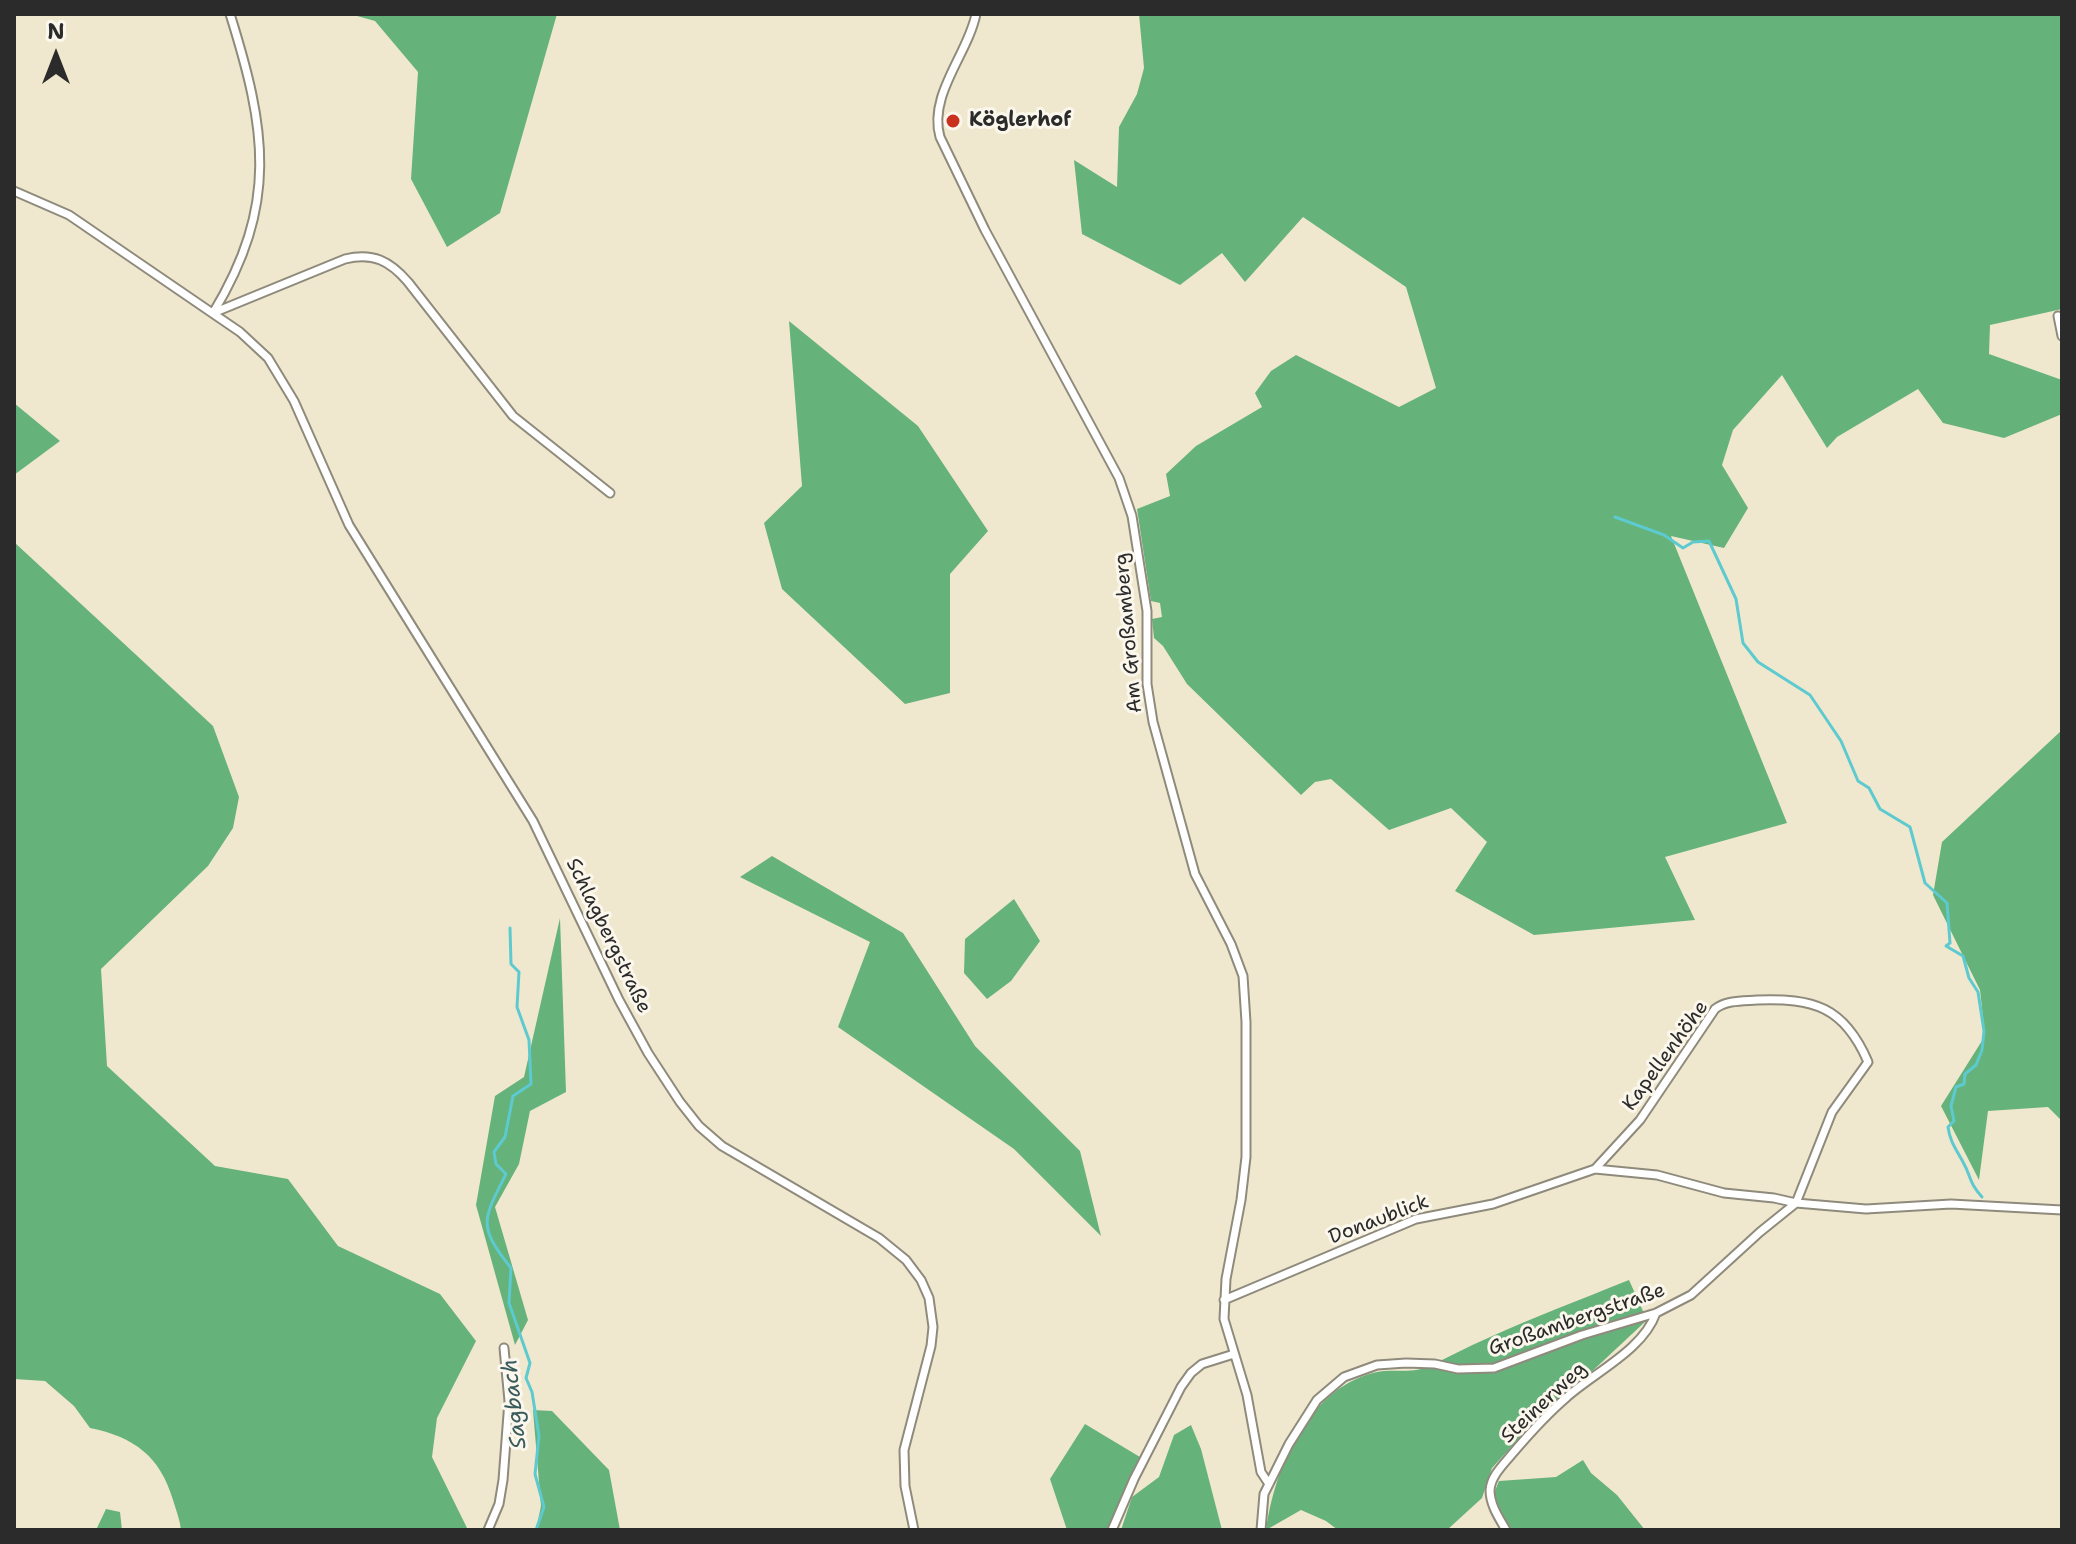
<!DOCTYPE html>
<html>
<head>
<meta charset="utf-8">
<style>
	body { margin:0 }
	#map { position:relative; width:2076px; height:1544px; overflow:hidden; background:#f0e8ce; font-family:"Shantell Sans",sans-serif }
	canvas { display:block }
	.frame { position:absolute; inset:0; border:16px solid #2b2b2b; pointer-events:none }
	.north { position:absolute; left:16px; top:16px; width:80px; height:80px; -webkit-text-stroke:6px #fbf7ec; paint-order:stroke; rotate:0deg; font-size:22px; font-weight:700; line-height:32px; text-align:center; color:#2b2b2b }
	.north::after { content:''; display:block; margin:auto; width:28px; height:36px; background:#2b2b2b; clip-path:polygon(50% 0,100% 100%,50% 72%,0 100%) }
</style>
</head>
<body>
<div id="map">
<canvas width="2076" height="1544"></canvas>
<div class="frame"></div>
<div class="north">N</div>
</div>
<script>
const c = document.querySelector('canvas').getContext('2d');
c.lineJoin = 'round';
function fillPath(path, color) { c.fillStyle = color; c.fill(path, 'evenodd'); }
function strokePath(path, color, width, dash) { c.strokeStyle = color; c.lineWidth = width; c.lineCap = dash ? 'butt' : 'round'; c.setLineDash(dash || []); c.stroke(path); }
function label(font, color, halo, rows, align = 'center') {
  c.font = font + ' "Shantell Sans",sans-serif'; c.lineWidth = 6; c.setLineDash([]); c.textBaseline = 'middle'; c.strokeStyle = halo; c.fillStyle = color; for (const [text, x, y, turn = 0] of rows) {
    c.save(); c.translate(x, y); c.rotate((+turn || 0) * Math.PI / 180); c.textAlign = isNaN(turn) ? turn : align; if (halo) c.strokeText(text, 0, 0); c.fillText(text, 0, 0); c.restore();
  }
}
const forest = new Path2D(`
	M350,14H557L500,213L447,247L411,179L418,72L375,21Z
	M1139,14H2062V309L1990,325L1989,354L2062,380V414L2004,438L1943,423L1918,389L1837,437L1827,448L1782,375L1733,430L1722,465L1748,508L1724,548L1671,536L1787,823L1665,857L1695,920L1534,935L1455,891L1487,842L1451,808L1389,830L1331,779L1315,782L1301,795L1187,684L1163,646L1154,638L1152,619L1162,617L1160,603L1151,601L1137,509L1170,496L1166,474L1196,446L1262,407L1255,393L1271,371L1296,355L1399,407L1436,388L1406,287L1303,217L1245,282L1222,253L1180,285L1082,234L1074,160L1117,187L1119,127L1137,94L1144,68Z
	M789,321L918,426L988,531L950,574V693L905,704L782,589L764,523L802,486Z
	M14,403L60,441L14,475Z
	M14,542L213,726L239,797L233,828L208,866L101,969L107,1066L215,1166L288,1179L338,1246L440,1294L476,1341L437,1418L432,1457L468,1530H181C180,1520 176,1510 173,1500C160,1456 134,1437 90,1428L74,1406L45,1381L14,1379Z
	M2062,730V1121L2048,1107L1988,1111L1979,1180L1941,1106L1985,1036L1980,990L1933,895L1942,842Z
	M772,856L903,933L975,1046L1080,1151L1101,1236L1014,1149L838,1027L870,942L740,877Z
	M1014,899L1040,941L1011,981L987,999L964,973L965,939Z
	M560,918L566,1092L530,1111L519,1164L495,1207L528,1320L515,1345L476,1205L495,1096L524,1077Z
	M1629,1280L1647,1320L1512,1446L1492,1468L1482,1498L1447,1530H1338L1326,1521L1301,1510L1266,1530C1275,1468 1306,1391 1373,1373C1390,1368 1411,1374 1427,1367C1447,1358 1467,1347 1488,1338C1534,1317 1582,1299 1629,1280Z
	M533,1410L552,1411L609,1470L620,1530H536L541,1506Z
	M1085,1424L1140,1457L1108,1530H1067L1050,1479Z
	M1191,1425L1201,1449L1222,1530H1121L1132,1497L1159,1477L1174,1435Z
	M1583,1460L1591,1473L1617,1495L1645,1530H1505L1494,1493L1499,1481L1556,1477Z
	M106,1509L120,1512L122,1530H96Z`);
const stream = new Path2D(`
	M1615,517L1664,535L1683,548L1693,542L1709,541L1736,599L1743,643L1758,662L1810,695L1841,741L1858,781L1869,788L1880,809L1910,827L1925,883L1947,903L1950,943L1946,946L1963,956L1969,978L1978,992L1984,1031L1982,1050L1976,1065L1965,1074L1964,1084L1956,1087L1951,1106L1954,1121L1948,1127C1950,1142 1956,1149 1963,1162C1972,1178 1968,1181 1982,1197
	M510,928L511,964L519,972L517,1007L529,1040L531,1084L513,1096L505,1137L494,1152L496,1164L506,1174C483,1220 477,1225 511,1268L509,1303L530,1363L526,1378L532,1392L539,1436L535,1474L544,1507L536,1530`);
const minor = new Path2D(`
	M976,14C968,54 928,95 940,137L985,230L1119,478L1132,516L1147,611V684L1153,722L1195,874L1231,944L1243,976L1246,1022V1157L1241,1200L1226,1279L1224,1319L1247,1395L1261,1472L1269,1484
	M14,191L69,215L240,332L268,358L294,401L349,525L533,821L619,1000L648,1053L680,1102L699,1126L722,1146L879,1238L906,1260L921,1280L929,1298L933,1327L931,1346L904,1450L905,1486L914,1530
	M213,313L345,259C373,252 390,261 408,282L513,416L610,493
	M213,313C279,204 266,129 230,14
	M2058,316L2062,336
	M1595,1169L1657,1175L1724,1193L1774,1198L1796,1203L1866,1209L1951,1204L2062,1210
	M1224,1300L1416,1219L1493,1204L1595,1169L1640,1120L1715,1009C1726,1000 1743,1001 1757,1000C1813,998 1844,1006 1868,1062L1832,1112L1796,1203
	M488,1530L499,1504L503,1480L509,1401L504,1348
	M1112,1530L1134,1479L1181,1387L1191,1373L1202,1364L1234,1354
	M1261,1530L1264,1494L1289,1444L1317,1400L1344,1377L1377,1365L1406,1363L1435,1364L1458,1369L1494,1368L1582,1335L1656,1313L1691,1295L1760,1232L1796,1203
	M1506,1530C1499,1518 1490,1505 1490,1490C1491,1476 1503,1465 1512,1454C1529,1434 1547,1414 1567,1397C1595,1372 1643,1350 1656,1313`);
const markers = [
	[953,121,8,"#c8321e"]
];
const poiNames = [
	["Köglerhof",969,121]
];
const streetNames = [
	["Am Großamberg",1129,633,-95],
	["Schlagbergstraße",608,936,64],
	["Kapellenhöhe",1666,1056,-54],
	["Donaublick",1379,1220,-21],
	["Großambergstraße",1577,1320,-19],
	["Steinerweg",1544,1403,-43]
];
const waterNames = [
	["Sagbach",515,1404,-96]
];
fillPath(forest, '#66b27b');
strokePath(stream, '#5dcad0', 3);
strokePath(minor, '#8e8a7c', 11);
strokePath(minor, '#fff', 7);
for (const [x, y, r, color] of markers) { const dot = new Path2D(); dot.arc(x, y, r, 0, 2 * Math.PI); c.fillStyle = color; c.fill(dot); strokePath(dot, '#fbf7ec', 3); }
label('bold 20px', '#2b2b2b', '#fbf7ec', poiNames, 'left');
label('20px', '#2b2b2b', '#fbf7ec', streetNames);
label('italic 22px', '#3a5b5d', '#fbf7ec', waterNames);
</script>
</body>
</html>
